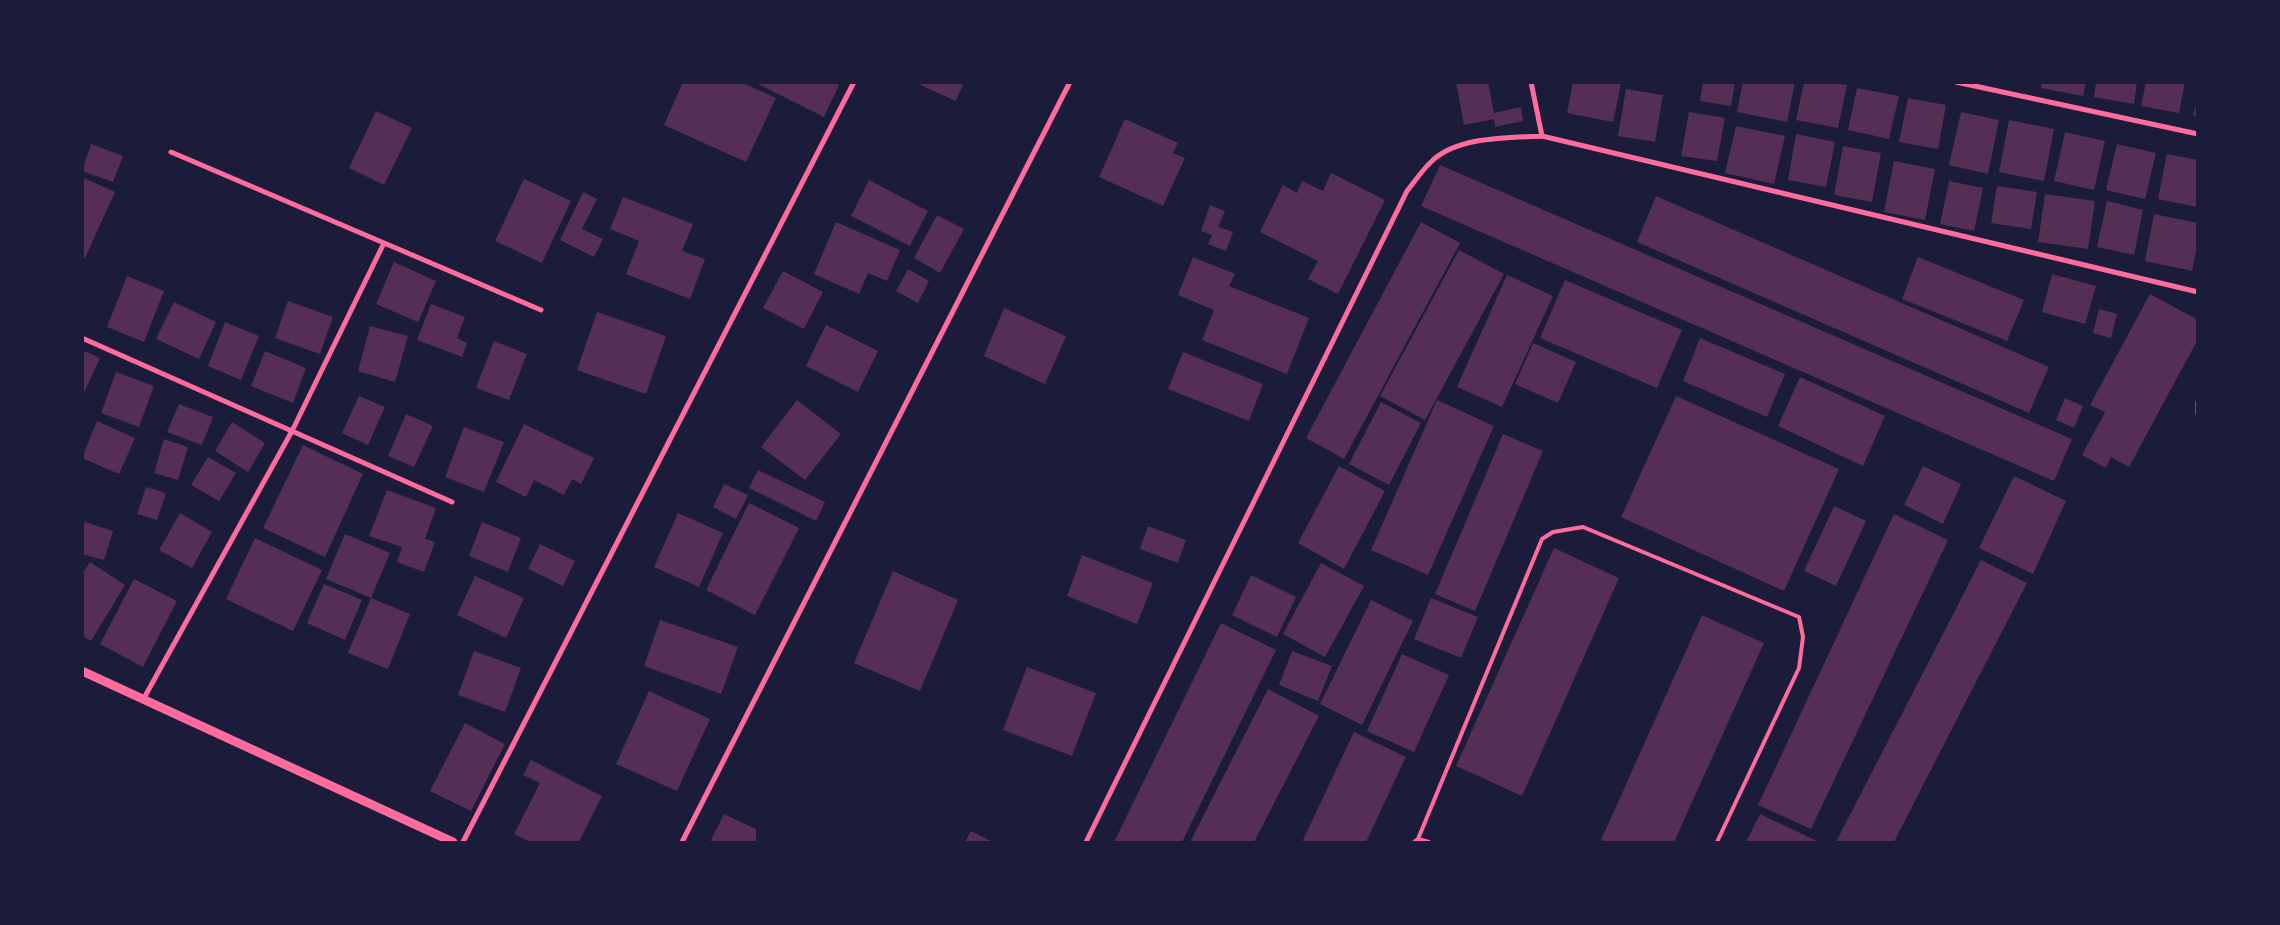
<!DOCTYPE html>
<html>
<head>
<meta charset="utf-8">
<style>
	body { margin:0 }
	#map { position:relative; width:2280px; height:925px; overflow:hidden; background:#1b1b3a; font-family:"DM Sans",sans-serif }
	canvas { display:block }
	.frame { position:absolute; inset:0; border:84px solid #1b1b3a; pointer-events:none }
</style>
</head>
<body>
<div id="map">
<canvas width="2280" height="925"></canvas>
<div class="frame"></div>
</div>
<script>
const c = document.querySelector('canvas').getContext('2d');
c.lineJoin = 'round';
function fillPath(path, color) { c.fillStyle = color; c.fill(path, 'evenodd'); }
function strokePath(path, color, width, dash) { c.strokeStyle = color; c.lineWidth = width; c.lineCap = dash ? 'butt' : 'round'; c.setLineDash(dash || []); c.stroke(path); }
const building = new Path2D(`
	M683,82H741L776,98L746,162L664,125Z
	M754,82H834L839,85L824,117Z
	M918,82H964L956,101L918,84Z
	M1456,82H1488L1494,113L1521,107L1523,121L1495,127L1494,119L1464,125Z
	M1573,82L1621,84L1613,122L1567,113Z
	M1703,82H1735L1731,106L1700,101Z
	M1743,82H1795L1787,122L1737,112Z
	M1804,82H1831L1847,85L1838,128L1796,120Z
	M2042,82H2086L2083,96L2041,88Z
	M2096,82H2137L2134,104L2094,97Z
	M2146,82H2185L2179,113L2141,106Z
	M1857,88L1899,96L1889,139L1848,130Z
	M1626,89L1663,95L1655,142L1618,136Z
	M1908,98L1946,105L1938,149L1899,142Z
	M2198,99V117L2193,115Z
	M376,111L412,128L384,185L349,168Z
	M1689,112L1725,118L1717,161L1681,156Z
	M1961,112L1999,120L1988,174L1949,165Z
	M1125,119L1178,143L1173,153L1185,158L1163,206L1099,177Z
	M2009,120L2054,129L2044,181L1999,172Z
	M1736,126L1785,136L1774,184L1725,173Z
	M2065,132L2105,141L2094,190L2054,181Z
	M1796,134L1835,142L1826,187L1788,180Z
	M91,144L123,156L113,182L82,171Z
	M2117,144L2156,153L2145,199L2106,190Z
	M1843,146L1881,153L1872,202L1834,195Z
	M2167,154L2198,160L2197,207L2158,199Z
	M1894,161L1935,169L1925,220L1884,212Z
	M1440,165L2072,439L2054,481L1421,206Z
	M1331,173L1385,200L1338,294L1308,279L1318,261L1260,232L1283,185L1297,193L1302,181L1323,191Z
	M82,177L115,192L85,258L82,257Z
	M524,179L571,201L542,263L495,241Z
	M869,180L928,211L910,246L851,216Z
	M1949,181L1983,188L1974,231L1940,224Z
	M1997,186L2037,192L2031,229L1991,223Z
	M583,192L597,199L582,229L603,239L594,257L560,240Z
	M2045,194L2095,201L2088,249L2038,242Z
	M1656,196L2049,367L2029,413L1637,242Z
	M623,197L693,224L682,251L705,259L690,299L626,274L639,241L610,229Z
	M2107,201L2143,210L2134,255L2097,247Z
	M1210,205L1225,211L1218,227L1233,232L1226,251L1208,244L1212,235L1201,231Z
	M2154,214L2198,223V242L2192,271L2145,261Z
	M937,215L964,229L940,273L914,258Z
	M836,222L900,250L887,281L868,273L859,294L814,274Z
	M1421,222L1460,243L1344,459L1306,438Z
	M1459,250L1504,274L1425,420L1380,396Z
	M1193,257L1235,274L1229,286L1309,318L1287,374L1202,340L1214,310L1178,295Z
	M1918,257L2024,300L2007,341L1902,299Z
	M394,262L436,281L418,322L376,304Z
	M908,269L929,281L918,303L896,291Z
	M783,271L823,292L804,329L763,308Z
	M2052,274L2096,286L2085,324L2042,312Z
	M1507,275L1553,296L1502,407L1457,387Z
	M127,276L164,291L144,342L107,327Z
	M1565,280L1682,330L1657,388L1540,338Z
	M2150,294L2198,320V339L2129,467L2111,457L2106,468L2082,455L2105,412L2090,405Z
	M288,301L333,317L320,354L275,338Z
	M174,302L216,322L199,359L156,339Z
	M431,304L465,317L457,338L467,343L462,357L417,340Z
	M1004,308L1066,336L1045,384L984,356Z
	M2099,309L2117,314L2111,338L2093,333Z
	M597,312L666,336L646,394L577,370Z
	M225,322L259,336L241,380L208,366Z
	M826,325L878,351L858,392L806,366Z
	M370,326L408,336L395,382L358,371Z
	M1700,338L1785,374L1767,417L1683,381Z
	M494,341L527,354L509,400L476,388Z
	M1533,343L1576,362L1558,403L1515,384Z
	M82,350L100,358L82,397Z
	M265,351L306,368L293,403L251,386Z
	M1183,352L1263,384L1249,421L1168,389Z
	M116,372L154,386L139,427L101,413Z
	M1800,377L1885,416L1863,466L1778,426Z
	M359,396L385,407L368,445L342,433Z
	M1676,396L1839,469L1784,591L1621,517Z
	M2065,398L2083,406L2074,428L2056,420Z
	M797,400L841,434L805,480L761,447Z
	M1437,400L1494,426L1428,575L1371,550Z
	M1381,402L1421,423L1389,485L1349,464Z
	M179,404L213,417L202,445L167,432Z
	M406,414L433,426L414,467L388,456Z
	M97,421L135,438L119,474L82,458Z
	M232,422L265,443L248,472L215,451Z
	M524,424L594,458L581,484L572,479L564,495L534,480L526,497L496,482Z
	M464,427L504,442L484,492L445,477Z
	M1503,434L1543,451L1475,611L1435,594Z
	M164,439L188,447L178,480L154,473Z
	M303,445L363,474L325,557L263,528Z
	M208,457L236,473L219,501L191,485Z
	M1339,466L1385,491L1344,569L1298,543Z
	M1923,466L1961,484L1943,524L1904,505Z
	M758,470L825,502L816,521L749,488Z
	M2014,476L2066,501L2033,574L1979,548Z
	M724,484L748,495L736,519L713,507Z
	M146,487L166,493L157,520L137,514Z
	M387,490L436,508L425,539L435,542L424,572L397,562L402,547L369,536Z
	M749,503L799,528L755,615L706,590Z
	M1834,506L1866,521L1836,586L1804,571Z
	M180,513L212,532L192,568L159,550Z
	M678,513L723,533L699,587L654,567Z
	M1894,514L1948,540L1811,829L1758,805Z
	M82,521L113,531L104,560L82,554Z
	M482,522L521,538L508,572L469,556Z
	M1148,526L1186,540L1178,563L1140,549Z
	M345,534L390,553L371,598L326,579Z
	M255,538L322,570L293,631L226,599Z
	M540,544L575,561L563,586L528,569Z
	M1554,548L1619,578L1522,796L1456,766Z
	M1082,555L1153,583L1137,624L1067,596Z
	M1981,560L2027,583L1919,793L1894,842H1836Z
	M90,562L125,585L91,641L82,636V574Z
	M1321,563L1364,586L1325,657L1283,634Z
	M893,571L958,600L920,691L854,663Z
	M1251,575L1296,597L1277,637L1232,615Z
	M475,576L524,598L506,638L457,615Z
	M134,579L177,601L143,667L100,644Z
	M324,584L362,600L345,640L307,623Z
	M371,598L410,614L388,669L348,653Z
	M1431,598L1478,617L1461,658L1414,639Z
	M1371,600L1413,621L1362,725L1320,704Z
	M1702,615L1764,643L1674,842H1607L1601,840Z
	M660,620L738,647L721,694L644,666Z
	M1221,623L1276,650L1182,842H1114Z
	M474,651L521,668L505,712L458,695Z
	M1292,651L1332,666L1318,701L1279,685Z
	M1402,654L1449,675L1414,752L1367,731Z
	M1027,667L1096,693L1072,756L1003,730Z
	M1268,689L1319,716L1254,842H1190Z
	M649,691L710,719L677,791L616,764Z
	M465,723L505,744L471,811L430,791Z
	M1354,732L1406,757L1366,842H1302Z
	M531,760L602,796L579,842H530L514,834L540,783L523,775Z
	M724,814L756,829V842H710Z
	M1760,814L1819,842H1746Z
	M971,831L993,842H965Z`);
const service = new Path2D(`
	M1418,839L1542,539L1553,532L1583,527L1799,617L1803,637L1799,668L1717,842
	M1414,842L1418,839L1429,842`);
const minor = new Path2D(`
	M1531,82L1542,136
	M1956,82L2198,134
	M171,152L541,310
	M82,338L452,502
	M2198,402V413
	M144,698L292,431L384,243
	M463,842L854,82
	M682,842L1070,82
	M1086,842L1407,191C1415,181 1423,169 1432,161C1458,136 1509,138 1542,136L2198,292`);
const tertiary = new Path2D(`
	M82,671L453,842`);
fillPath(building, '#542f53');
strokePath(service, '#ff6b9d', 4);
strokePath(minor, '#ff6b9d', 5);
strokePath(tertiary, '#ff6b9d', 9);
</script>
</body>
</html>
